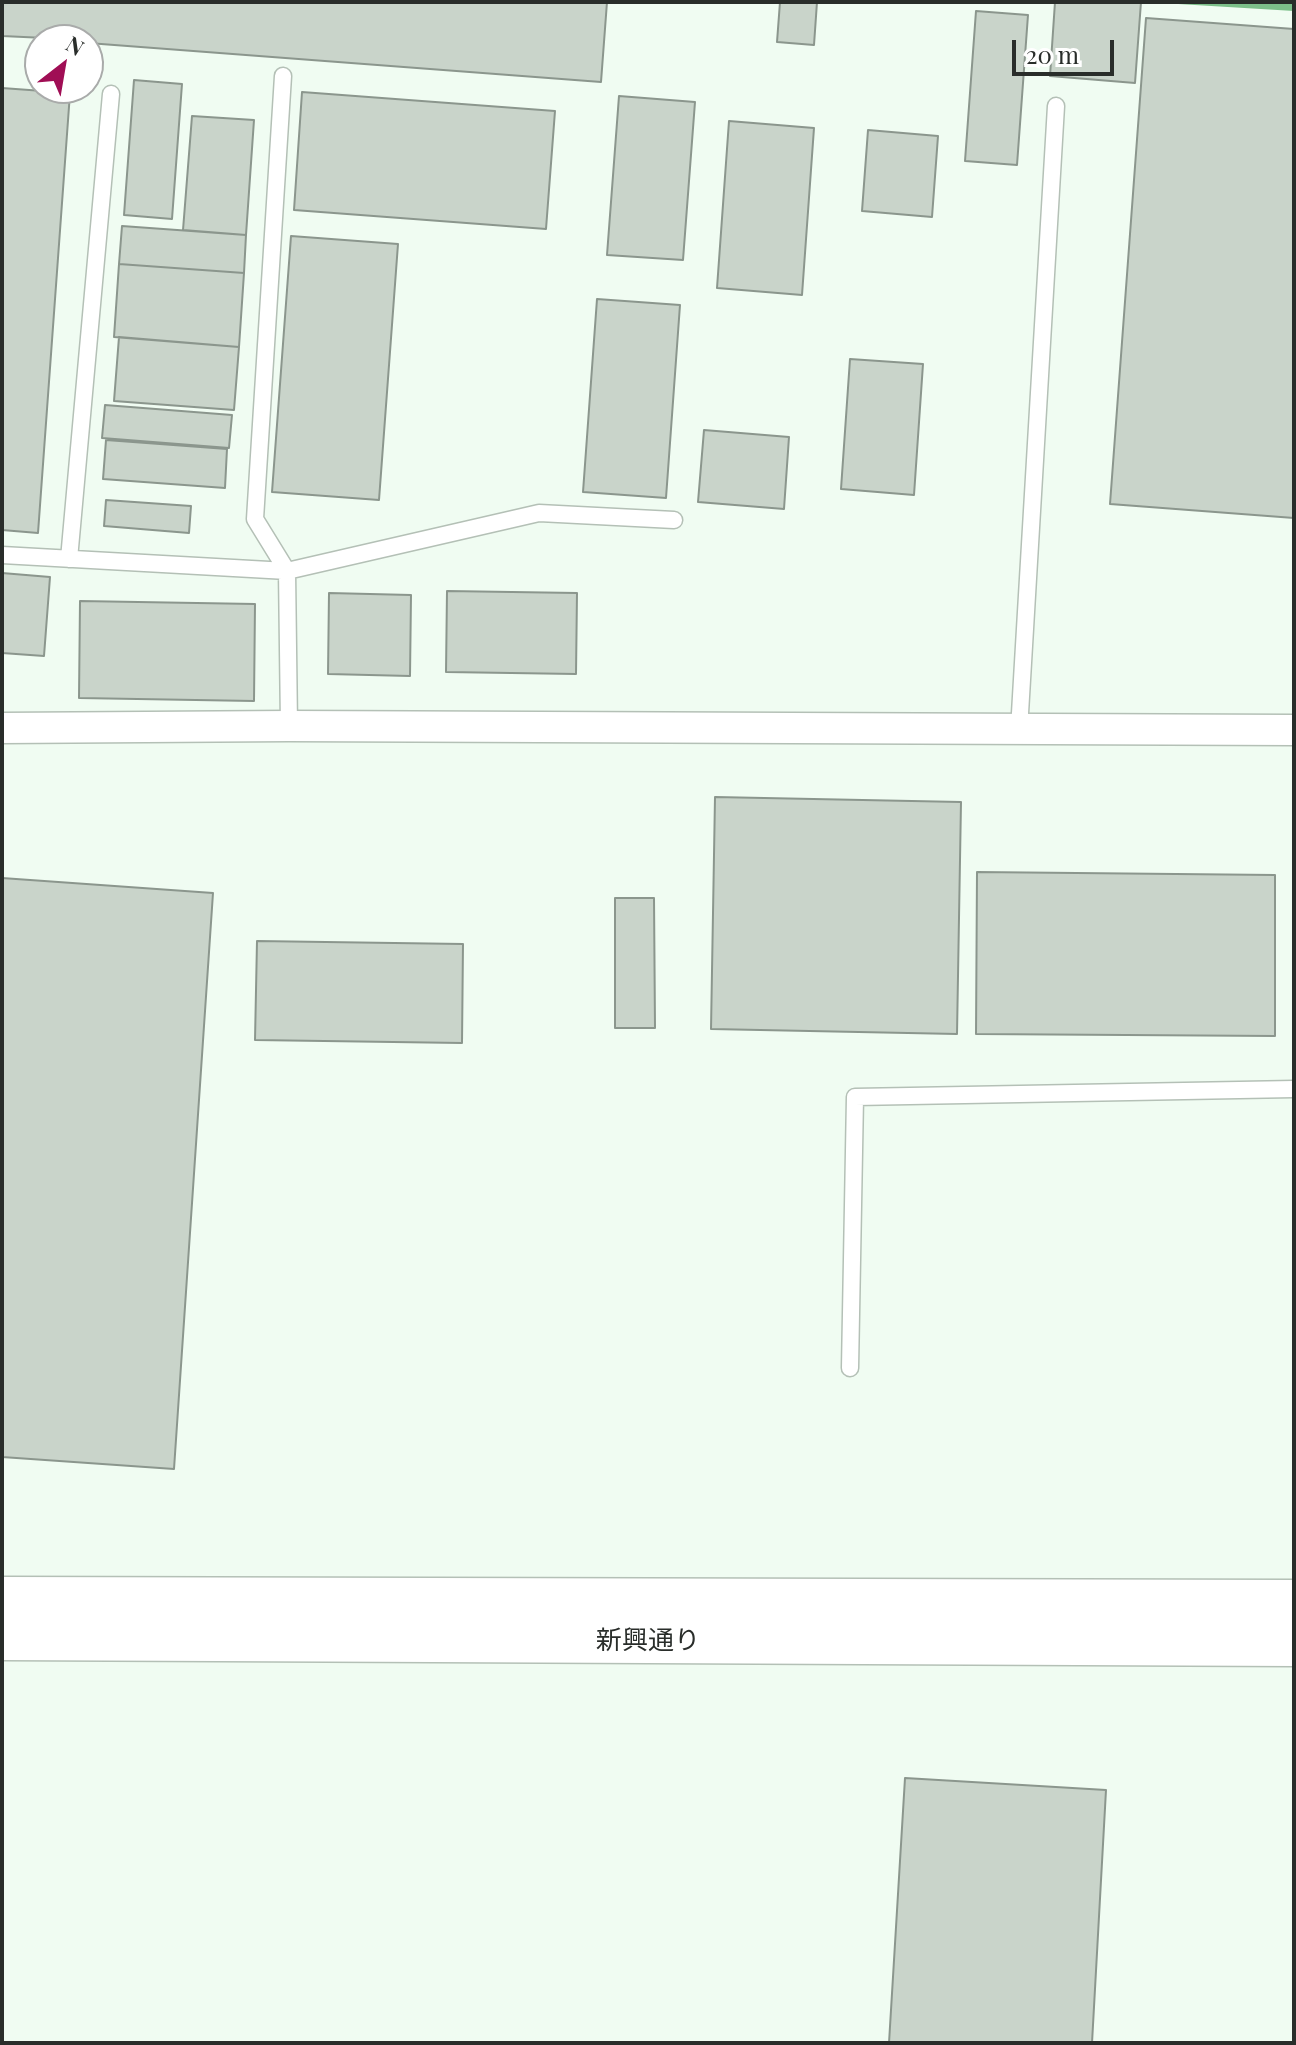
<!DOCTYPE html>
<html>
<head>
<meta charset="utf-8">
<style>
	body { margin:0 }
	#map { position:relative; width:1296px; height:2045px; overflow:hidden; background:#f0fcf2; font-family:"Playfair Display",serif }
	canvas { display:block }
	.frame { position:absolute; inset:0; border:4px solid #292d2a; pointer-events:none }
	.north { position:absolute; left:24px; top:24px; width:80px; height:80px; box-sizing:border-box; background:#fff; border:2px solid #a9abaa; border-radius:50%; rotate:31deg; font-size:22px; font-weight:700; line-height:32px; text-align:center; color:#292d2a }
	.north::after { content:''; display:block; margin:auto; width:28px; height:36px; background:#a00e55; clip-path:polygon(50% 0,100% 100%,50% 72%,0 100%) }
	.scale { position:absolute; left:1012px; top:40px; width:102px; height:36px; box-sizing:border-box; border:4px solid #292d2a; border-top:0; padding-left:10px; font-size:24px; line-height:28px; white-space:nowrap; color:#292d2a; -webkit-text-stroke:6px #fff; paint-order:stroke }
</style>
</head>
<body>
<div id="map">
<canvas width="1296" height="2045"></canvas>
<div class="frame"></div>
<div class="north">N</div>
<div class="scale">20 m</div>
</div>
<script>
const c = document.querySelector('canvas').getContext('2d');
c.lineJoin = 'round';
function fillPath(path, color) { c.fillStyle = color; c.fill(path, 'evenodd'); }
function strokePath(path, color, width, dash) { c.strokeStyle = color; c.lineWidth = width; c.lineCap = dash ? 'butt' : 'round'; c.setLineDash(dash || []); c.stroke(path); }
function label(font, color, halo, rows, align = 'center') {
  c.font = font + ' "Playfair Display","Noto Sans JP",serif'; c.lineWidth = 8; c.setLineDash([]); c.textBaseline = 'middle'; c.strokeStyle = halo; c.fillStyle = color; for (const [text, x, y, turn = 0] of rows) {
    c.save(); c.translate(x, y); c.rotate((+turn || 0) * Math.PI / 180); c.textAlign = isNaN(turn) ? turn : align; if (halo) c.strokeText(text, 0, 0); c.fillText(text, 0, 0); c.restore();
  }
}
const water = new Path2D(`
	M1145,2H1294V11Z`);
const building = new Path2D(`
	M2,2H607L601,82L88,43V40L2,36Z
	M780,2H817L814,45L777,42Z
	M1055,2H1141L1135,83L1050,76Z
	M976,11L1028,15L1017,165L965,161Z
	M1146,18L1294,29V518L1110,504Z
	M134,80L182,84L172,219L124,215Z
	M2,88L70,93L38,533L2,530Z
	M302,92L555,111L546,229L294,210Z
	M619,96L695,102L683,260L607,255Z
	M192,116L254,120L246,235L183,230Z
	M729,121L814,128L802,295L717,288Z
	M868,130L938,136L932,217L862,211Z
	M122,226L246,235L244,273L119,264Z
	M291,236L398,244L379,500L272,492Z
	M119,264L244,273L239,347L114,337Z
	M597,299L680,305L666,498L583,492Z
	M119,337L239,347L234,410L114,401Z
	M850,359L923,364L914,495L841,489Z
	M105,405L232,415L229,448L102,438Z
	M704,430L789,437L784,509L698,502Z
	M106,440L227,449L225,488L103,479Z
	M106,500L191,506L189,533L104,526Z
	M2,573L50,577L44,656L2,653Z
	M447,591L577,593L576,674L446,672Z
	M329,593L411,595L410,676L328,674Z
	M80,601L255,604L254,701L79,698Z
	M715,797L961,802L957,1034L711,1029Z
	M977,872L1275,875V1036L976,1034Z
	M2,878L213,893L174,1469L2,1457Z
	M615,898H654L655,1028H615Z
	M257,941L463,944L462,1043L255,1040Z
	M905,1778L1106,1790L1092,2043H889Z`);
const lane = new Path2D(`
	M283,76L255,519L287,571L289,726
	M2,555L287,571L539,513L674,520
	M69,559L111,94
	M1019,730L1056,106
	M850,1368L855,1097L1294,1089`);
const street = new Path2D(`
	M2,728L289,726L1294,730`);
const secondary = new Path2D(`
	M2,1599L1294,1602
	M2,1638L1294,1644`);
const streetNames = [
	["新興通り",648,1641]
];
fillPath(water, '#7cbf89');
fillPath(building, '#c9d4ca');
strokePath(building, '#8b968d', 2);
strokePath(lane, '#b4c0b6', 19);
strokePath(street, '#b4c0b6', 33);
strokePath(secondary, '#b4c0b6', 47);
strokePath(lane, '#fff', 16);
strokePath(street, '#fff', 30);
strokePath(secondary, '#fff', 44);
label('26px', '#292d2a', '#fff', streetNames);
</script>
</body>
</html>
